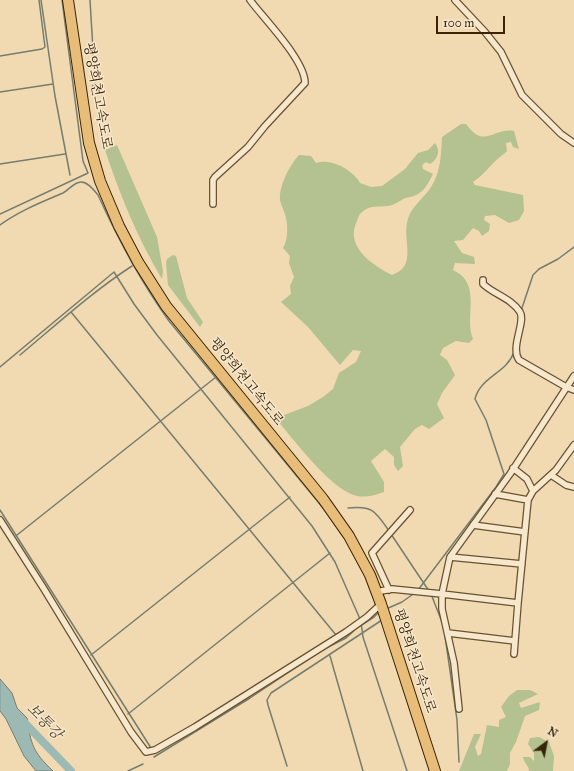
<!DOCTYPE html>
<html>
<head>
<meta charset="utf-8">
<style>
	body { margin:0 }
	#map { position:relative; width:574px; height:771px; overflow:hidden; background:#f1dab2; font-family:"IM FELL Great Primer",serif }
	canvas { display:block }
	.north { position:absolute; left:526px; top:723px; width:40px; height:40px; -webkit-text-stroke:3px #f6e7cd; paint-order:stroke; rotate:32deg; font-size:11px; font-weight:700; line-height:16px; text-align:center; color:#3a2405 }
	.north::after { content:''; display:block; margin:auto; width:14px; height:18px; background:#3a2405; clip-path:polygon(50% 0,100% 100%,50% 72%,0 100%) }
	.scale { position:absolute; left:436px; top:16px; width:69px; height:18px; box-sizing:border-box; border:2px solid #3a2405; border-top:0; padding-left:5px; font-size:12px; line-height:14px; white-space:nowrap; color:#3a2405; -webkit-text-stroke:3px #f6e7cd; paint-order:stroke }
</style>
</head>
<body>
<div id="map">
<canvas width="574" height="771"></canvas>
<div class="north">N</div>
<div class="scale">100 m</div>
</div>
<script>
const c = document.querySelector('canvas').getContext('2d');
c.lineJoin = 'round';
function fillPath(path, color) { c.fillStyle = color; c.fill(path, 'evenodd'); }
function strokePath(path, color, width, dash) { c.strokeStyle = color; c.lineWidth = width; c.lineCap = dash ? 'butt' : 'round'; c.setLineDash(dash || []); c.stroke(path); }
function label(font, color, halo, rows, align = 'center') {
  c.font = font + ' "IM FELL Great Primer","Noto Serif KR",serif'; c.lineWidth = 3; c.setLineDash([]); c.textBaseline = 'middle'; c.strokeStyle = halo; c.fillStyle = color; for (const [text, x, y, turn = 0] of rows) {
    c.save(); c.translate(x, y); c.rotate((+turn || 0) * Math.PI / 180); c.textAlign = isNaN(turn) ? turn : align; if (halo) c.strokeText(text, 0, 0); c.fillText(text, 0, 0); c.restore();
  }
}
const green = new Path2D(`
	M461,124H466C485,150 493,127 514,131L519,149L513,147L511,142L506,143L507,151C505,154 503,154 500,157C490,165 484,175 473,182L475,185L523,195L524,211L519,220L509,223L495,215L485,216L484,220L490,224L489,231L482,236L479,231L473,228L463,240L454,241L462,253L474,257L475,264L455,263L453,270C456,272 461,274 463,277C478,293 465,320 473,339L469,343L456,341L443,348L440,355L447,360L455,375L442,393L437,404L444,418L429,429L422,425L415,429L400,447L403,466L398,471L394,465V457L385,449L371,461L384,482V492C373,496 362,499 351,494C326,483 295,441 277,420L284,415L308,406L323,397L333,389L339,373L356,362L361,351L353,350L340,365L308,327L281,302L291,294L290,286L294,277L289,263L290,256L283,248C288,240 288,227 286,218C285,212 281,206 280,200C279,186 289,166 299,155L311,156L316,163C331,158 353,170 360,183L371,187L382,186L405,169L418,153L428,150L435,143C441,151 438,159 430,164L426,162L422,165L423,169L433,174C429,182 425,191 416,195C413,197 408,197 405,198C399,201 395,205 388,206C378,207 370,205 362,212C359,214 358,219 356,223C346,247 372,265 392,275C419,266 401,239 408,219C411,207 425,197 431,187C441,172 441,154 442,137Z
	M117,145L157,237L163,271L162,279C137,237 120,195 105,150Z
	M173,255L176,256L187,298L203,322L200,327L168,285L166,263L167,259Z
	M517,690H530L538,694L519,703L521,708L540,702L539,710L525,716L516,742L510,753V764L507,771H459L474,734H481L475,747L478,756L481,754L487,725L499,727V720L506,717L501,707L509,696Z
	M539,737L549,742L554,756L553,771H529C529,766 524,763 523,757H530L534,761V753L528,744L530,738Z`);
const water = new Path2D(`
	M0,679L12,693L17,708L27,718C31,745 33,752 53,771H36L24,756L6,719L0,711Z`);
const stream = new Path2D(`
	M41,0L55,96L70,175
	M90,0L95,83L92,87
	M0,56L42,49L45,47L39,0
	M0,92L53,84
	M0,164L65,154
	M0,214L88,173L83,161L62,0
	M0,225C19,211 42,202 63,193C69,190 74,182 81,182C88,182 94,190 98,195C118,239 140,281 169,321L328,514
	M521,311L533,275L539,269L558,259L574,247
	M71,312L336,635
	M20,355C56,325 92,292 132,266
	M0,367L114,272L134,304L157,335L312,526L335,562L360,619
	M348,508C373,505 376,512 389,531
	M0,510L151,748
	M391,534L429,591
	M17,535L216,377
	M418,590L496,487L504,474L486,420L475,399C480,377 507,373 514,352
	M431,594L442,622
	M386,609L402,602L416,592
	M361,622L363,637L407,771
	M445,636L457,720L459,762
	M91,655L290,497
	M330,656L363,771
	M128,714L330,553
	M154,757L250,698L322,650L346,638L357,628L374,617L379,612
	M287,766L268,705L267,700L271,693L382,620
	M128,771L143,764`);
const river = new Path2D(`
	M21,719L71,771`);
const street = new Path2D(`
	M455,0L485,32L501,52L522,95L561,134L574,143
	M213,204V180L215,177L248,147L265,126L305,83C305,60 264,19 250,0
	M483,280V284C495,295 511,298 520,312C526,322 510,347 519,360L566,387L574,390
	M551,475L566,485L574,487
	M533,491L556,470L574,445
	M495,494L528,500
	M0,520L44,589L131,732L146,752L155,750L195,727L346,632L367,617L381,604
	M473,525L525,532
	M450,557L522,564
	M389,590L372,553L410,510
	M381,591L392,589L442,594L450,557L510,474L574,376
	M448,633L515,641
	M514,654L518,603
	M459,709L454,663L442,609V594L518,603L528,500L533,491L527,479L513,468`);
const highway = new Path2D(`
	M68,0L89,143L100,181L119,226L138,262L166,306L323,499L349,536L370,575L381,604L435,771`);
const streetNames = [
	["평양희천고속도로",97,96,80],
	["평양희천고속도로",246,382,51],
	["평양희천고속도로",414,661,72]
];
const waterNames = [
	["보통강",44,722,46]
];
fillPath(green, '#b4c190');
fillPath(water, '#9db9b4');
strokePath(water, '#757d6e', 1);
strokePath(stream, '#757d6e', 1.5);
strokePath(river, '#9db9b4', 8);
strokePath(street, '#685230', 8);
strokePath(highway, '#3a2405', 12);
strokePath(street, '#f6e7cd', 5.5);
strokePath(highway, '#e8bd79', 10);
label('14px', '#3a2405', '#f6e7cd', streetNames);
label('italic 15px', '#534931', '#f6e7cd', waterNames);
</script>
</body>
</html>
